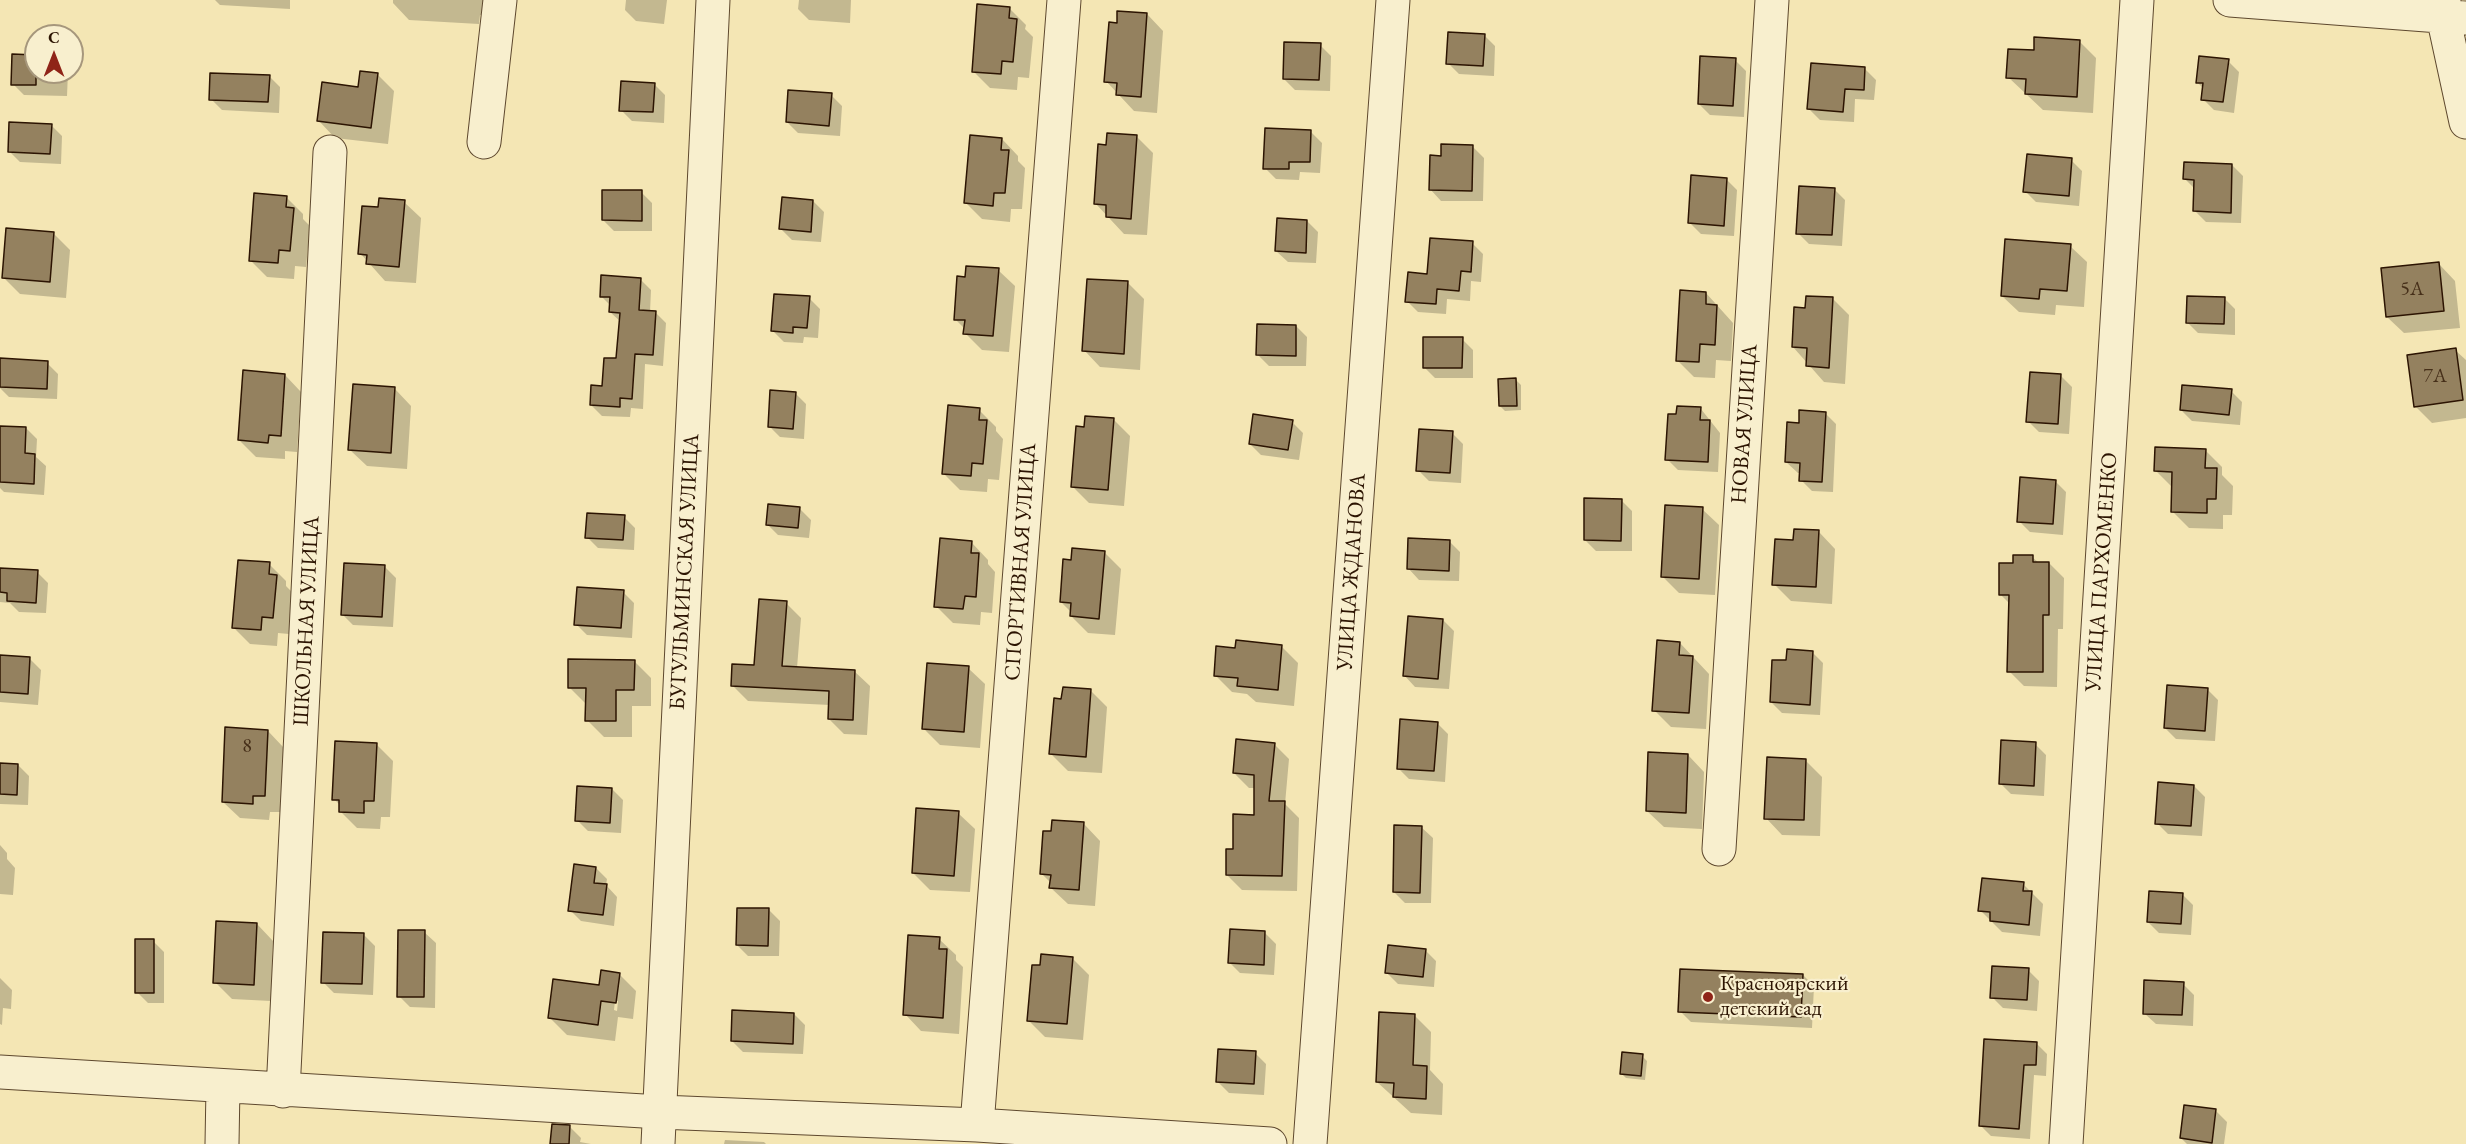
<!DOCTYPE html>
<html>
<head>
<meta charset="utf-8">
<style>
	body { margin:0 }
	#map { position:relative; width:2466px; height:1144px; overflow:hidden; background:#f4e6b4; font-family:"EB Garamond",serif }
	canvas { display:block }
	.north { position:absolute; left:24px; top:24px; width:60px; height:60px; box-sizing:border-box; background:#f8efce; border:2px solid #a6977c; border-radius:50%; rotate:0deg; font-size:16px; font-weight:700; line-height:24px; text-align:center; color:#2c1402 }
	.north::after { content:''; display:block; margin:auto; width:21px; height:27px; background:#8f2418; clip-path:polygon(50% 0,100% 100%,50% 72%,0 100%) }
</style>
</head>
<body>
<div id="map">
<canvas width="2466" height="1144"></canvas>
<div class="north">С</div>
</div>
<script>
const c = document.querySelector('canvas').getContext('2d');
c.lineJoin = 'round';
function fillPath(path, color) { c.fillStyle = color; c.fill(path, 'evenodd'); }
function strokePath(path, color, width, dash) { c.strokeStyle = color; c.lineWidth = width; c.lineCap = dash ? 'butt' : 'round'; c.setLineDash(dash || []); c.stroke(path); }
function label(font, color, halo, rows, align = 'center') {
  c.font = font + ' "EB Garamond",serif'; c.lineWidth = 4.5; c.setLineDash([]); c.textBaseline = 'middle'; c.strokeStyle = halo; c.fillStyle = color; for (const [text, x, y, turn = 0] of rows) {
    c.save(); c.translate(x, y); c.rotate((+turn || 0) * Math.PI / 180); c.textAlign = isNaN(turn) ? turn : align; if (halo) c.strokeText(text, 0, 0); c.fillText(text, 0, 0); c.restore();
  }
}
const shadow = new Path2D(`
	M215,0H302H290V9L220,5Z
	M393,0H492L491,16L480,15L479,24L409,20L393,3Z
	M626,0H667L664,24L636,21L625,10Z
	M799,0H851L850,23L809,20L798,9Z
	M1009,8L1026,25L1025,29L1033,37L1029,78L1018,77L1017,90L990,88L973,71Z
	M1147,14L1163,31L1157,113L1134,111L1106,81L1118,24Z
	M1484,35L1495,46L1494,76L1459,74L1448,63Z
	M2079,41L2096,58L2093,113L2043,110L2008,77L2035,51Z
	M1320,45L1331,56L1330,91L1295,90L1284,79Z
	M36,57V72H68L67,96L24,95L13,84Z
	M1735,60L1746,71L1744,117L1710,115L1699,104Z
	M2228,61L2239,72L2234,113L2214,110L2203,99L2204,89L2197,82Z
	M1865,69L1876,80L1874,100L1855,99L1854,122L1820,120L1809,109Z
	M377,74L394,91L388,144L335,138L319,121Z
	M269,76L280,87L279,113L222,110L211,99Z
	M654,84L665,95L664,123L632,121L621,110Z
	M831,95L842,106L840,136L798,133L787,122Z
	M51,125L62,136L61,164L20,162L9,151Z
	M1310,131L1322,143L1320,173L1300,172L1299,180L1276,179L1265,168Z
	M1136,136L1153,153L1147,235L1124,234L1096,204L1107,146Z
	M1002,139L1018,156V161L1025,168L1022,209H1011L1010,222L982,219L966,203Z
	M1473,147L1484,158L1483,201H1441L1430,189L1442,157Z
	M2071,160L2082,171L2079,206L2036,202L2025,191Z
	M2232,165L2243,176L2241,223L2206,222L2195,211V189L2185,179Z
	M1726,179L1737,190L1734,236L1701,234L1690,223Z
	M1834,189L1845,200L1842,246L1809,244L1798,233Z
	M641,192L652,203V231H614L603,220Z
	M286,197L303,214V219L310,226L306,267L295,266L294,279L267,277L250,260Z
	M813,201L824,212L821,242L792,240L781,229Z
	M404,202L421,218L416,283L385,281L360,253L380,209Z
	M1307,221L1318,232L1316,263L1288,262L1276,251Z
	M53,233L70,250L66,298L20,294L3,277Z
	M1472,243L1483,254L1481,282L1471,281L1470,301L1447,299L1446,314L1418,312L1407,301L1428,275Z
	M2070,246L2087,262L2084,307L2056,305L2055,315L2019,312L2002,296Z
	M2439,264L2455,281L2460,328L2404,333L2387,317Z
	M998,270L1015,286L1009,352L982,350L965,333V329L955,319L967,278Z
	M640,279L651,290L650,312H655L666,323L663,366L645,364L643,409L631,408L630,417L602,416L591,405L604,388L618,360L621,322L610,312L611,306L601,296Z
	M1128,283L1144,299L1140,370L1100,367L1084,350Z
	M1706,293L1733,323L1731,361L1716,360L1715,378L1694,377L1677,360Z
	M809,298L820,309L818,338L804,337L803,343L784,342L773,331Z
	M1832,298L1849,315L1845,384L1824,382L1793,347L1807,309Z
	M2224,298L2235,309V335L2198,333L2187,322Z
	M1296,326L1307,337L1306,366H1269L1258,355Z
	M1462,339L1473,350V378H1435L1424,367Z
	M2455,350L2466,360V418L2432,423L2415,406Z
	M0,360L47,363L58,374L57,399L9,397L0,388Z
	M285,375L301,392L297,452L285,451V459L256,457L239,440Z
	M2061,376L2072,387L2069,434L2039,432L2028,421Z
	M1516,380L1521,385V410L1505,411L1500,406Z
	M395,389L411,406L407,469L367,466L350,450Z
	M2231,391L2242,402L2240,425L2192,421L2181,410Z
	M795,393L806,404L804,439L780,437L769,426Z
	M1701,409L1720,433L1718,472L1678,470L1667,459L1678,416Z
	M979,410L996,427V431L1003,439L999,480L988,479L987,492L960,490L943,473Z
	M1825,413L1836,424L1833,492L1812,491L1801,480V473H1798L1786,462L1800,424Z
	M1113,419L1130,436L1124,506L1089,503L1073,487L1085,429Z
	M1292,422L1303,433L1299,460L1261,455L1250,444Z
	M0,427L26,428L37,439L36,457L46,466L44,495L4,492L0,488Z
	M1452,433L1463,444L1461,483L1429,481L1418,470Z
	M2205,450L2222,467V475L2233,486L2232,515H2223V529L2189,528L2172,511V487L2155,470Z
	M2055,481L2066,492L2063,535L2030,532L2019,521Z
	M1621,500L1632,511V551H1596L1585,540Z
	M800,509L811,520L809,538L778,535L767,524Z
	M1702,509L1719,525L1715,595L1679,593L1662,576Z
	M624,517L635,528L634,550L598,548L587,537Z
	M1819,532L1835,549L1832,604L1791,601L1774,584L1794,542Z
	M1449,541L1460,552L1459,581L1419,580L1408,568Z
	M972,543L988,560V564L995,572L992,613L981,612L980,625L953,623L936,606Z
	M1104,552L1121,569L1115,635L1088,633L1071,616V612L1061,602L1073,561Z
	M2032,557L2039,563H2049L2064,578L2063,629H2058L2057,687L2024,686L2009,671L2010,604L2000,594L2014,565Z
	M269,564L286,581V586L293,593L289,634L278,633L277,646L250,644L233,627Z
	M385,567L396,578L393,627L353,625L342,614Z
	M0,570L37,572L48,583L46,613L19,612L10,603L0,602Z
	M623,592L634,603L632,638L587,635L576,624Z
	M786,603L801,618L797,668L854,671L870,686L867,735L844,734L829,719L830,705L748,701L733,686L755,666Z
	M1443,620L1454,631L1449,689L1415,687L1404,675Z
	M1680,643L1709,674L1706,729L1671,727L1654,710Z
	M1281,646L1298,663L1294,706L1256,702L1247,694L1232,692L1215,675L1236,650Z
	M1812,652L1823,663L1820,715L1782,713L1771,702L1788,662Z
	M0,657L30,659L41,670L38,705L0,702Z
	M634,661L651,678V706H632V737H604L587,720V705L569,687Z
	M968,668L985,684L980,748L940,745L923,728Z
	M2207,689L2218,700L2215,741L2176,739L2165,728Z
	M1091,691L1107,707L1102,773L1068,771L1051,754L1063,700Z
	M1437,723L1448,734L1445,782L1409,779L1398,768Z
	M268,731L284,748L281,812H270L269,820L240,818L223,802Z
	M376,744L393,761L390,817H381L380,829L357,828L340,811L341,806L334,799Z
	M1274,744L1289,759L1285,804L1299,818L1297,891L1242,890L1227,875L1234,850L1255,816L1256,788H1249L1234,773Z
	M2035,744L2046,755L2044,796L2011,794L2000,783Z
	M1688,755L1704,772L1702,829L1664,827L1647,811Z
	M1805,760L1822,777L1820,836L1782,835L1766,818Z
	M0,765H18L29,776L28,805L0,804Z
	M2194,786L2205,797L2202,836L2168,834L2157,823Z
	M612,789L623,800L621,833L588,831L577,820Z
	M958,813L975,829L970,892L930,890L913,873Z
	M1084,824L1100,841L1095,906L1068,904L1051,888V883L1041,873L1052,833Z
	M1421,827L1433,838L1431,903H1405L1394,892Z
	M0,845L7,853V859L15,868L13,895L0,894Z
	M596,868L607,879L606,885L617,897L614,926L581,921L570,910Z
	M2023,884L2043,904L2040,936L2002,932L1980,910Z
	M2182,894L2193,905L2191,935L2159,933L2148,922Z
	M769,910L780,921L779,956H748L737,945Z
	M257,924L273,941L271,1001L232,999L215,982Z
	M424,932L436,943L435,1008L410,1007L399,996Z
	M1265,933L1276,944L1274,975L1240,973L1229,962Z
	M364,935L375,946L373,995L334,993L323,982Z
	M939,939L956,955V960L963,967L959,1034L921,1031L905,1014Z
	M153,941L164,952V1003H148L137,992Z
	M1425,950L1436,961L1434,987L1398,984L1387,973Z
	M1072,958L1089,975L1083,1040L1045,1037L1028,1020L1041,967Z
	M2028,970L2039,981L2037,1011L2003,1008L1992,997Z
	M619,974L636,991L633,1019L618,1017L615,1041L567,1035L550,1018ZM615,1001H618L617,1011L614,1010Z
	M1803,975L1814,986L1812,1028L1691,1022L1680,1011Z
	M0,978L12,990L11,1009L3,1008L2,1025L0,1024Z
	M2183,984L2194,995L2193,1026L2156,1024L2144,1013Z
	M794,1014L805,1025L803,1054L743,1052L732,1041Z
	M1414,1015L1431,1032L1430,1070L1443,1084L1442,1115L1411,1113L1377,1082Z
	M2036,1043L2047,1054L2046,1076L2034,1075L2030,1139L1991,1136L1980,1125Z
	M1255,1053L1266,1064L1264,1095L1229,1093L1218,1082Z
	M1642,1056L1647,1061L1645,1080L1626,1078L1621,1073Z
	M2216,1111L2227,1122L2224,1144H2187L2181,1138Z
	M570,1127L581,1138L580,1142L591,1144H551Z
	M725,1140L764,1142L766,1144H724Z`);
const building = new Path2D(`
	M977,4L1010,7L1009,18L1017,19L1013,62L1002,61L1001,74L972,72Z
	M1117,11L1147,13L1141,97L1116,95L1117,83L1104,82L1109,22L1117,23Z
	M1448,32L1485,34L1483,66L1446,64Z
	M2034,37L2080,40L2077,97L2025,94L2026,79L2006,78L2008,49L2034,50Z
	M1284,42L1321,43L1319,80L1283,79Z
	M12,54L36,55V85H11Z
	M1700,56L1736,58L1733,106L1698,104Z
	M2199,56L2229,59L2223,102L2201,100L2203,83H2196Z
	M1811,63L1865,67L1864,90L1845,89L1843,112L1807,109Z
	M360,71L378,73L371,128L317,121L322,82L358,87Z
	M210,73L270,75L268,102L209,100Z
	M621,81L655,83L653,112L619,111Z
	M788,90L832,93L829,126L786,122Z
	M9,122L52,124L50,154L8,152Z
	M1265,128L1311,130L1310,162H1289V169H1263Z
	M1107,133L1137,135L1131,219L1106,217V205L1094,204L1098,144L1106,145Z
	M970,135L1002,138L1001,150H1009L1005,193H994L993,206L964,203Z
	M1441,144L1473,145L1472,191L1429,190L1430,155L1441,156Z
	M2027,154L2072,158L2069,196L2023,192Z
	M2184,162L2232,164L2231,213L2193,211L2194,180L2183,179Z
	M1691,175L1727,178L1724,226L1688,223Z
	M1799,186L1835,188L1832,235L1796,234Z
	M602,190H642V221L602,220Z
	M254,193L287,196L286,207L294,208L290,251L279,250L278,263L249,261Z
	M782,197L813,200L811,232L779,229Z
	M379,198L405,200L399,267L366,264L367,255L358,254L362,206L378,207Z
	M1277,218L1307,220L1306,253L1275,251Z
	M6,228L54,232L50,282L2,278Z
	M1430,238L1473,241L1471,272L1461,271L1459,291L1437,289L1436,304L1405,302L1408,272L1427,274Z
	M2005,239L2071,244L2067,291L2040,289L2039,299L2001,296Z
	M2439,262L2444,311L2386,317L2381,268Z
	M966,266L999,268L993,336L963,334L965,320H954L957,276L965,277Z
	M601,275L641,278L639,310L656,311L653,355L635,354L632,399L620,398V407L590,405L591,385L602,386L604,358H616L620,313L609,312L610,297H600Z
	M1087,279L1128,281L1124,354L1082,351Z
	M1680,290L1706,292V304L1717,305L1715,345L1700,344L1699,362L1676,361Z
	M774,294L810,296L807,328L793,327V333L771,331Z
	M1806,296L1833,297L1829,368L1806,366L1807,348L1792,347L1794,307L1805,308Z
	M2187,296L2225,297L2224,324L2186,323Z
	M1257,324L1296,325V356L1256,355Z
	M1423,337H1463L1462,368H1423Z
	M2456,348L2463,400L2414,407L2407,355Z
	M0,358L48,361L47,389L0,387Z
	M243,370L285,374L281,436L269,435L268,443L238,440Z
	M2030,372L2061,374L2058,424L2026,422Z
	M1516,378L1517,406H1499L1498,379Z
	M353,384L395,387L391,453L348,450Z
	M2182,385L2232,389L2229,415L2180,410Z
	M770,390L796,392L793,429L768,427Z
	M948,405L980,408L979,420H987L983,464L972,463L971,476L942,474Z
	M1677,406L1701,407L1700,420H1710L1708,462L1665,460L1668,414H1676Z
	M1799,410L1826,412L1822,482L1799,481L1800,463L1785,462L1787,422L1799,423Z
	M1253,414L1293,420L1288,450L1249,444Z
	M1085,416L1114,418L1108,490L1071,487L1076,426L1084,427Z
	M0,426L26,427L25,453L35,454L34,484L0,482Z
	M1419,429L1453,431L1450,473L1416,471Z
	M2155,447L2206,449L2205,468H2217L2216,499H2207V513L2171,512L2172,472L2154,471Z
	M2020,477L2056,480L2053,524L2017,522Z
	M1584,498L1622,499L1621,541L1584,540Z
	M768,504L800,507L798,528L766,525Z
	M1665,505L1703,507L1699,579L1661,577Z
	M587,513L625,515L623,540L585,538Z
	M1794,529L1819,530L1816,587L1772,585L1775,539L1793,540Z
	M940,538L972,541L971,553H979L976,597L965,596L963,609L934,607Z
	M1408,538L1450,540L1449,571L1407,569Z
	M1072,548L1105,551L1099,619L1070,616L1071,603L1060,602L1063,559L1071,560Z
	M2013,555H2033V562H2049V615H2043V672H2007L2009,595H1999V563H2013Z
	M238,560L270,562L269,574L277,575L273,618L262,617L261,630L232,628Z
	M344,563L385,565L382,617L341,615Z
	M0,568L38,570L36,603L7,601V593L0,592Z
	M577,587L624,590L621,628L574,625Z
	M759,599L787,601L782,666L855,670L853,720L828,719L829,691L731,686L732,664L754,665Z
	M1408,616L1443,619L1438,679L1403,676Z
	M1236,640L1282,645L1278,690L1237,686L1238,678L1214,676L1216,646L1235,648Z
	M1657,640L1680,642L1679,655L1693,656L1689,713L1652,711Z
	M1787,649L1813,651L1810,705L1770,702L1772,660H1786Z
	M0,655L30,657L28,694L0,692Z
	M568,659L635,660L634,690H616V721H585L586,688H568Z
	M927,663L969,666L964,732L922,729Z
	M2167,685L2208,688L2205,731L2164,728Z
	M1063,687L1091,689L1086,757L1049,754L1054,698L1061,699Z
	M1400,719L1438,722L1434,771L1397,769Z
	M225,727L268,730L265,796H253V804L222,802Z
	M1236,739L1275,743L1269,801H1285L1282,876L1226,875V849H1233V814L1254,815V775L1233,773Z
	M2001,740L2036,742L2034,786L1999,784Z
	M335,741L377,743L374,801H364V813L339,812V800H332Z
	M1648,752L1688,754L1686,813L1646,811Z
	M1767,757L1806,759L1804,820L1764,819Z
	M0,763L18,764L17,795L0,794Z
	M2158,782L2194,785L2191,826L2155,824Z
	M577,786L612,788L610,823L575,821Z
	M916,808L959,811L954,876L912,873Z
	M1052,820L1084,822L1079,890L1049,888L1051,875L1040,874L1043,831H1051Z
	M1394,825L1422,826L1420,893L1393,892Z
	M574,864L596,867L594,883L607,884L603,915L568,911Z
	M1982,878L2024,882L2023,891H2032L2029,925L1990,921V912L1978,911Z
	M2149,891L2183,893L2181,924L2147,922Z
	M737,908H769L768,946L736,945Z
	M216,921L257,923L254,985L213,983Z
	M1230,929L1265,931L1264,965L1228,963Z
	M398,930H425L424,997H397Z
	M323,932L364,933L362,984L321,983Z
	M908,935L940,937L939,949H947L943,1018L903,1015Z
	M135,939H154V993H135Z
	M1388,945L1426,949L1423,977L1385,973Z
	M1041,954L1073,957L1067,1024L1027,1021L1032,965H1040Z
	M1992,966L2029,968L2027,1000L1990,998Z
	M1680,969L1803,974L1801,1017L1678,1012Z
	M601,970L620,973L616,1003L601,1001L598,1025L548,1018L553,979L599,985Z
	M2144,980L2184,982L2182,1015L2143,1014Z
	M732,1010L794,1013L793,1044L731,1041Z
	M1379,1012L1415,1014L1413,1065L1427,1066L1426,1099L1393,1097L1394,1083L1376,1082Z
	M1984,1039L2037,1042L2036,1065H2024L2019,1129L1979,1126Z
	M1218,1049L1256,1051L1254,1084L1216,1082Z
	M1622,1052L1643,1054L1641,1076L1620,1074Z
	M2184,1105L2216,1109L2212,1143L2180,1138Z
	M552,1124L570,1125L569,1144H550Z`);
const minor = new Path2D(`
	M2230,0L2466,18
	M2444,0L2443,16L2466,122
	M484,142L500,0
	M1719,849L1772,0
	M0,1072L660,1112L977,1125L1270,1144
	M283,1091L330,152
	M977,1125L1064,0
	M222,1144L223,1087
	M658,1144L713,0
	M1310,1144L1393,0
	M2066,1144L2137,0`);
const markers = [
	[1708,997,6,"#8f2418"]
];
const numberNames = [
	["5А",2412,290],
	["7А",2435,377],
	["8",247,747]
];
const streetNames = [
	["НОВАЯ УЛИЦА",1745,424,-86],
	["СПОРТИВНАЯ УЛИЦА",1021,562,-86],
	["БУГУЛЬМИНСКАЯ УЛИЦА",685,572,-87],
	["УЛИЦА ЖДАНОВА",1352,572,-86],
	["УЛИЦА ПАРХОМЕНКО",2102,572,-86],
	["ШКОЛЬНАЯ УЛИЦА",307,621,-87]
];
const poiNames = [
	["Красноярский",1720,984],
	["детский сад",1720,1009]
];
fillPath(shadow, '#0003');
fillPath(building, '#94815f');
strokePath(building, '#2c1402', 1.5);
strokePath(minor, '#5e482e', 35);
strokePath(minor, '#f8efce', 33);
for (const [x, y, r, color] of markers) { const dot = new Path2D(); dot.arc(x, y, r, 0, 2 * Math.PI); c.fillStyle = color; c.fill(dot); strokePath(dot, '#f8efce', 2); }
label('20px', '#462f19', null, numberNames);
label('22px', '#2c1402', '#f8efce', streetNames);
label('22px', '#2c1402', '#f8efce', poiNames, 'left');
</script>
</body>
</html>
